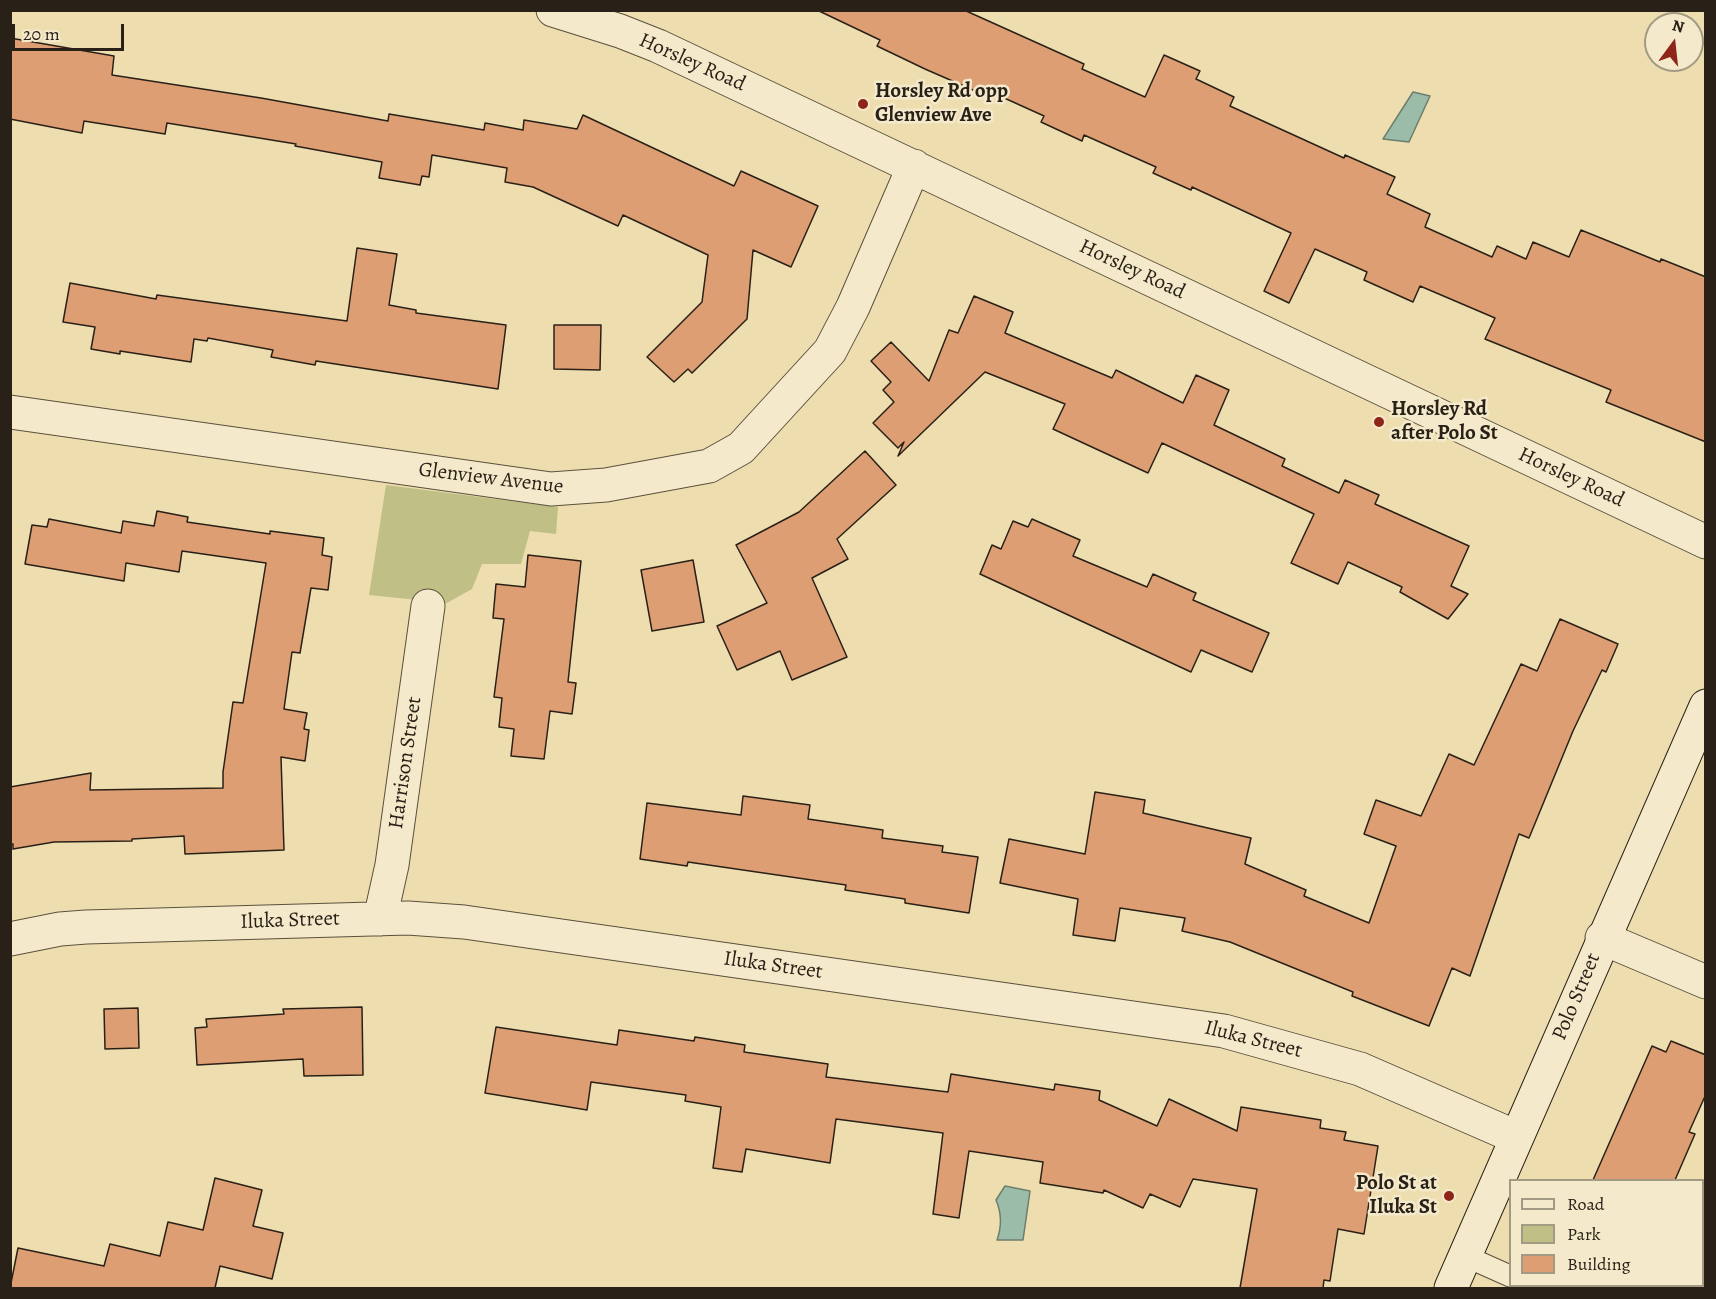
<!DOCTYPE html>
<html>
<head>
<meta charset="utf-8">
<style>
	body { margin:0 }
	#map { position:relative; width:1716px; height:1299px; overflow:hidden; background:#eedeaf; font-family:Alegreya,serif }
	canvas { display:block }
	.frame { position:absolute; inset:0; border:12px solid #292117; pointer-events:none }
	.legend { position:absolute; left:1509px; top:1179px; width:195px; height:108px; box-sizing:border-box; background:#f4eacb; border:2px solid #a39a83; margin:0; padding:8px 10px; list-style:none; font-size:18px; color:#292117 }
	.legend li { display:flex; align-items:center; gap:12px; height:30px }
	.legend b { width:30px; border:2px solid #a39a83 }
	.north { position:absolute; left:1644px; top:12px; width:60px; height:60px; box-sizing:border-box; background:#f4eacb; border:2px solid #a39a83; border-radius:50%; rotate:15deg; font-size:16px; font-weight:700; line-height:24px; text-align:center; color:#292117 }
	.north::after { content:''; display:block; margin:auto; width:21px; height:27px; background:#8f2418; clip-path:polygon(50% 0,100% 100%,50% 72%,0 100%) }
	.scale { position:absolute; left:12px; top:24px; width:112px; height:27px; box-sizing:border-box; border:3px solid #292117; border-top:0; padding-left:8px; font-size:18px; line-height:21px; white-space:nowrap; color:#292117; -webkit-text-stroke:4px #f4eacb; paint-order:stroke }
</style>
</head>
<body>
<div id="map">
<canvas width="1716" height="1299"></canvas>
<div class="frame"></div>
<ul class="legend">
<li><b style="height:8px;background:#f4eacb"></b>Road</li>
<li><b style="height:16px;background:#c0bf86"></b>Park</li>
<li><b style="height:16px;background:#de9e73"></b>Building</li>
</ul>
<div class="north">N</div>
<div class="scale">20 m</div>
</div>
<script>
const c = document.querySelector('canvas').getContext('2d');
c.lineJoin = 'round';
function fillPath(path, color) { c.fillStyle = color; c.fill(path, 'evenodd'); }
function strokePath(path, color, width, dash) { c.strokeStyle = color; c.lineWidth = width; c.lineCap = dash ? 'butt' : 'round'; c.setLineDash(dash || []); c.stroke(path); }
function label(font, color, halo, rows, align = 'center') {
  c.font = font + ' Alegreya,serif'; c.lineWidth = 5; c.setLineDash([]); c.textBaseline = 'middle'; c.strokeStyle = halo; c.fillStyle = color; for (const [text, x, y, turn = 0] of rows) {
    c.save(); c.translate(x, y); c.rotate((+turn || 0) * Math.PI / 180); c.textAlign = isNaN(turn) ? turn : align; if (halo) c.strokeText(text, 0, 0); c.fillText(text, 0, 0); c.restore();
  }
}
const green = new Path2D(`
	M386,485L558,507L556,534L530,531L521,564H482L472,589L447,603L369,595Z`);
const water = new Path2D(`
	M1413,92L1430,96L1409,142L1383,139Z
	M1005,1186L1030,1191L1023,1240H997C1002,1226 1002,1214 996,1200Z`);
const building = new Path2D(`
	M817,10H964L1084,64L1082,69L1145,97L1164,55L1200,71L1196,79L1234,97L1230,106L1344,158L1345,155L1395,177L1387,194L1430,214L1425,227L1492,257L1497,246L1526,259L1533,242L1569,257L1581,230L1660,262L1661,259L1706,277V442L1606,402L1611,390L1485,339L1495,318L1420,286L1413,302L1364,280L1367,272L1315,249L1289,303L1264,291L1291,233L1192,187L1191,190L1153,173L1156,167L1084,135L1082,141L1041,122L1044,116L991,92L989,97L925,69L877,46L880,40Z
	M10,38L114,56L112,75L261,98L388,121L389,114L484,130L485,123L523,130L524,120L577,129L583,115L734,186L741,171L818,206L791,267L753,250L747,319L692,373L688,369L674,382L647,357L702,302L708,255L623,215L618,226L533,187L505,182L507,168L432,155L429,177L422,176L420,185L379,178L382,162L295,146L296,144L167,123L165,134L84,121L82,133L10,119Z
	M357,248L397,254L389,305L416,310V313L506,325L498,389L316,361L315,365L271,357L273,350L208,338L207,341L194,339L191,362L120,351V354L91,349L95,327L63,322L70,283L156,299L157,295L347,321Z
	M974,296L1013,312L1005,333L1112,378L1116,370L1183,403L1196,375L1229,390L1214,425L1285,459L1282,466L1339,493L1345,480L1379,495L1375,504L1469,546L1451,586L1468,594L1448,619L1400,592L1402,587L1348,562L1338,584L1291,563L1314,514L1162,443L1148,473L1053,429L1065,404L985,372L898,456L904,442L898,448L873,423L894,402L883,390L891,382L871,361L891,342L929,381L949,330L958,333Z
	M554,325H601L600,370L554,369Z
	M865,451L896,485L837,539L848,559L812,578L847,657L792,680L780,651L737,670L717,626L767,603L736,545L799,512Z
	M157,511L188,517L187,522L270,534V531L324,538L322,555L332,557L328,590L311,588L300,653L292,652L284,709L307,713L304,729L309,730L305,761L281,757L284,850L185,854L184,836L132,839V841L54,842L13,849V844H10V787L91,773L90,790L223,788V772L233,702L243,703L266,563L182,551L179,572L126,563L124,581L25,564L32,525L47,527L49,519L121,533L123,521L154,526Z
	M1032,519L1080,540L1073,556L1147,587L1153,574L1196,593L1193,600L1269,633L1252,672L1201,650L1191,672L980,574L992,545L1001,549L1013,521L1028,527Z
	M528,555L581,561L568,682L576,683L572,714L550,711L544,759L511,756L514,729L499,727L502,698L494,697L504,619L493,618L496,584L525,587Z
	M693,560L704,622L652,631L641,570Z
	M1560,619L1618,644L1606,672L1602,670L1573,731L1529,838L1519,834L1470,976L1452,968L1429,1026L1352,996L1353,992L1230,942L1182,931L1185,918L1120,908L1115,941L1073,935L1078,899L1000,883L1009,839L1085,854L1095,792L1145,800L1143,813L1251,838L1245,864L1306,890L1304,896L1369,923L1396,846L1364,834L1376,800L1421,816L1449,754L1474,765L1521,664L1537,671Z
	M743,796L810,805L808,819L883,830L882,838L943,846L942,852L978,857L969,913L905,903V899L845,890L846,885L688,862L687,866L640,859L647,803L741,815Z
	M362,1007L363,1075L304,1076L303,1059L197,1065L195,1028L207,1027L206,1019L284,1014L283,1009Z
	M138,1008L139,1048L105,1049L104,1009Z
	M496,1027L617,1045L619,1030L694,1041L695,1037L745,1045L744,1052L828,1064L826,1077L948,1092L951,1074L1054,1090L1055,1084L1100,1091L1099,1100L1157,1126L1169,1099L1237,1131L1241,1107L1321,1120L1320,1128L1346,1132L1344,1140L1378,1146L1364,1234L1338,1229L1330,1281L1324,1280L1323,1288H1240L1257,1189L1193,1179L1180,1207L1150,1194L1143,1208L1104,1190L1103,1193L1040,1183L1043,1162L969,1151L959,1218L933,1214L943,1133L836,1119L830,1163L746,1149L742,1172L713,1168L721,1107L685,1101L686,1095L591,1082L587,1110L485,1093Z
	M1671,1041L1706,1055V1094L1689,1132L1695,1134L1675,1180H1593L1652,1046L1666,1052Z
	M215,1178L262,1190L253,1226L283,1233L272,1279L220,1266L215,1288H10L18,1248L104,1266L110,1244L160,1256L168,1222L203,1230Z`);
const lane = new Path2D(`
	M1465,1256L1510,1276
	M1533,1286L1540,1288`);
const street = new Path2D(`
	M553,10L620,31L658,46L1706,542
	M10,412L551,489L606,485L709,466L741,448L830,351L853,307L914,166
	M380,919L392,865L428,606
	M1602,938L1706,982
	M10,939L60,929L86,927L408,918L464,922L1224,1031L1360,1069L1516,1137`);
const secondary = new Path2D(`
	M1451,1288L1706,706`);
const markers = [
	[863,104,6,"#8f2418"],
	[1379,422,6,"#8f2418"],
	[1449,1196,6,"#8f2418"]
];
const streetNames = [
	["Horsley Road",692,63,24],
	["Horsley Road",1132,270,25],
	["Horsley Road",1571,478,25],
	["Glenview Avenue",491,479,7],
	["Harrison Street",406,763,-82],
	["Iluka Street",290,921,-2],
	["Iluka Street",773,966,8],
	["Polo Street",1577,997,-67],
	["Iluka Street",1253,1040,14]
];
const poiNames = [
	["Horsley Rd opp",875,92],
	["Glenview Ave",875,116],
	["Horsley Rd",1391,410],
	["after Polo St",1391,434],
	["Polo St at",1437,1184,"right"],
	["Iluka St",1437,1208,"right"]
];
fillPath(green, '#c0bf86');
fillPath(water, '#9abca8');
strokePath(water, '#6d7e6e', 1.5);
fillPath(building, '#de9e73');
strokePath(building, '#292117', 1.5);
strokePath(lane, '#5a503d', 23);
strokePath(street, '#5a503d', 35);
strokePath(secondary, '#292117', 35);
strokePath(lane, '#f4eacb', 21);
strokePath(street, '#f4eacb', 33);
strokePath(secondary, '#f4eacb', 33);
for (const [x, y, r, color] of markers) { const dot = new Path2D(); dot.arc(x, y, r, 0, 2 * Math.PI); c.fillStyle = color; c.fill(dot); strokePath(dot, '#f4eacb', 2); }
label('21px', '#292117', '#f4eacb', streetNames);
label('bold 21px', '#292117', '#f4eacb', poiNames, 'left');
</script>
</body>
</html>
